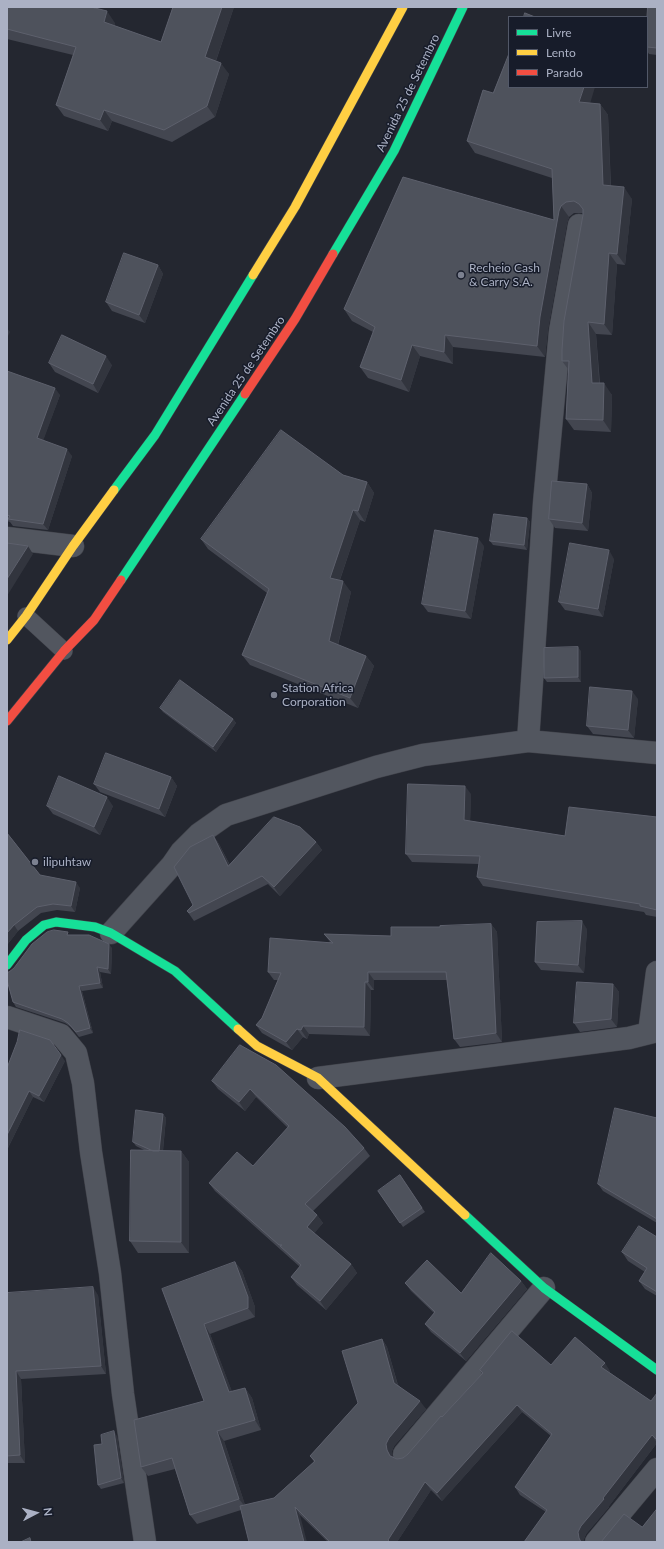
<!DOCTYPE html>
<html>
<head>
<meta charset="utf-8">
<style>
	body { margin:0 }
	#map { position:relative; width:664px; height:1549px; overflow:hidden; background:#242730; font-family:Lato,sans-serif }
	canvas { display:block }
	.frame { position:absolute; inset:0; border:8px solid #abb1c4; pointer-events:none }
	.legend { position:absolute; left:508px; top:16px; width:140px; height:72px; box-sizing:border-box; background:#171c2a; border:1px solid #525868; margin:0; padding:5px 7px; list-style:none; font-size:12px; color:#abb1c4 }
	.legend li { display:flex; align-items:center; gap:8px; height:20px }
	.legend b { width:20px; border:1px solid #525868 }
	.north { position:absolute; left:16px; top:1493px; width:40px; height:40px; -webkit-text-stroke:3px #171c2a; paint-order:stroke; rotate:84deg; font-size:11px; font-weight:700; line-height:16px; text-align:center; color:#abb1c4 }
	.north::after { content:''; display:block; margin:auto; width:14px; height:18px; background:#abb1c4; clip-path:polygon(50% 0,100% 100%,50% 72%,0 100%) }
</style>
</head>
<body>
<div id="map">
<canvas width="664" height="1549"></canvas>
<div class="frame"></div>
<ul class="legend">
<li><b style="height:5px;background:#16e098"></b>Livre</li>
<li><b style="height:5px;background:#ffcf43"></b>Lento</li>
<li><b style="height:5px;background:#f24e42"></b>Parado</li>
</ul>
<div class="north">N</div>
</div>
<script>
const c = document.querySelector('canvas').getContext('2d');
c.lineJoin = 'round';
function strokePath(path, color, width, dash) { c.strokeStyle = color; c.lineWidth = width; c.lineCap = dash ? 'butt' : 'round'; c.setLineDash(dash || []); c.stroke(path); }
function fillPath(path, color) { c.fillStyle = color; c.fill(path, 'evenodd'); }
function label(font, color, halo, rows, align = 'center') {
  c.font = font + ' Lato,sans-serif'; c.lineWidth = 3; c.setLineDash([]); c.textBaseline = 'middle'; c.strokeStyle = halo; c.fillStyle = color; for (const [text, x, y, turn = 0] of rows) {
    c.save(); c.translate(x, y); c.rotate((+turn || 0) * Math.PI / 180); c.textAlign = isNaN(turn) ? turn : align; if (halo) c.strokeText(text, 0, 0); c.fillText(text, 0, 0); c.restore();
  }
}
const lane = new Path2D(`
	M26,616L64,651`);
const street = new Path2D(`
	M7,538L73,546
	M528,741L544,503L560,331L579,225
	M111,933L172,865L181,852L199,834L226,815L376,767L423,755L528,741L657,753
	M7,1017L61,1035L76,1053L83,1083L91,1152L110,1273L123,1394L145,1542
	M649,1033L657,972
	M318,1078L629,1038L657,1031
	M404,1454L544,1288
	M596,1542L657,1469`);
const fast = new Path2D(`
	M333,254L394,151L463,7
	M114,490L155,435L253,275
	M121,580L245,394
	M7,965L26,940L44,925L56,922L95,927L111,933L175,971L238,1029
	M465,1215L544,1288L657,1370`);
const slow = new Path2D(`
	M253,275L295,207L403,7
	M7,640L26,616L73,546L114,490
	M238,1029L257,1046L318,1078L465,1215`);
const jam = new Path2D(`
	M245,394L295,319L333,254
	M7,721L64,651L94,620L121,580`);
const wall = new Path2D(`
	M7,7L115,23L114,26L161,42L173,7H234L216,61L229,74L215,117L172,142L112,121L108,131L64,116L56,105L73,55L7,39Z
	M657,7V55L649,54L647,51V17Z
	M493,93L600,104L608,115L611,186L632,199L625,265L617,264L612,335L596,334L600,383L612,395L611,432L574,430L566,419L568,369L562,361L583,215V214L582,213H574L569,217L567,223L548,329L545,357L453,347V364L420,356L409,392L368,378L360,367L373,332L352,321L344,309L554,220L552,178L475,153L467,141Z
	M158,265L163,274L145,323L112,311L106,302Z
	M49,363L112,365L98,393L55,372Z
	M7,371L60,395L43,440L72,456L48,530L13,526L10,522L7,521Z
	M343,475L367,482L374,493L365,522L360,520L340,580L351,592L338,645L366,656L374,666L358,708L250,665L242,655L267,593L208,549L201,539Z
	M587,484L592,493L588,531L555,528L549,519Z
	M527,518L530,522L527,550L493,545L490,541Z
	M484,546L471,619L428,612L422,604Z
	M614,559L603,617L565,610L559,602Z
	M581,651V682H547L544,678Z
	M638,699L634,738L593,734L587,726Z
	M160,708L233,719L236,723L216,752L163,712Z
	M171,777L177,786L165,817L100,792L94,784Z
	M471,794L470,821L565,836L657,817V917L646,915L644,912L483,886L477,877L479,864L412,862L406,854Z
	M47,806H113L100,835L53,814Z
	M7,833L40,875L80,888L75,912L57,910L41,913L18,931L7,945Z
	M213,835L219,844L230,865L316,842L322,850L280,896L268,884L194,921L187,911L193,905Z
	M491,924L497,932L502,1042L460,1047L454,1039L447,980H374V990H371L370,1036L309,1034L307,1039L303,1037L292,1050L262,1033L256,1025L262,1018L278,980H274L268,972L330,942L324,934L391,936L440,927Z
	M587,929L584,973L541,970L535,962Z
	M70,935L112,948L111,974L100,972L103,988L82,991L93,1033L79,1037L71,1027L65,1023L16,1007L13,1002L9,972Z
	M613,984L619,992L617,1027L580,1032L574,1023Z
	M240,1045L364,1148L370,1156L313,1211L317,1215L323,1223L314,1233L351,1264L357,1273L326,1310L297,1285L291,1277L300,1267L215,1191L209,1183L253,1166L288,1128L256,1097L245,1111L218,1089L212,1081Z
	M65,1061L44,1102L33,1097L7,1150V1068Z
	M163,1114L166,1118L163,1151H181L189,1162V1253H138L130,1241L146,1151L136,1146L133,1142Z
	M657,1118V1223L603,1191L598,1184Z
	M400,1175L425,1212L403,1227L378,1191Z
	M657,1237V1296L645,1289L639,1281L645,1272L628,1261L622,1252Z
	M235,1262L242,1271L255,1307V1317L210,1334L232,1392L245,1388L252,1398L261,1430L224,1441L245,1505L274,1498L314,1462L310,1456L358,1403L382,1339L387,1347L398,1385L426,1409L394,1446L392,1451V1456L397,1459L403,1458L408,1454L482,1374L480,1370L551,1365L610,1371L609,1372L651,1401L657,1393V1443L609,1506V1507L586,1534L584,1539V1542H524L546,1512L520,1495L515,1487L551,1436L522,1412L442,1501L431,1490L397,1542H328L300,1515L241,1510L197,1524L190,1515L175,1469L148,1476L141,1467L204,1401L162,1289Z
	M521,1281L527,1289L466,1361L431,1332L425,1324L434,1313L411,1291L405,1283L461,1293Z
	M7,1293L98,1295L106,1374L21,1379L25,1463H7Z
	M117,1436L124,1483L101,1489L98,1485L102,1444Z`);
const shadedWall = new Path2D(`
	M222,7H234L213,69L205,57Z
	M107,11L115,23L112,34L104,22Z
	M221,63L229,74L215,117L207,106Z
	M584,87H595L587,114L579,102Z
	M600,104L608,115L611,197L603,185Z
	M104,110L112,121L108,131L100,120Z
	M624,187L632,199L625,265L617,254Z
	M561,206L569,217L567,223L548,329L545,357L537,346L540,317L559,211Z
	M609,253L617,264L612,335L604,324Z
	M158,265L163,274L145,323L139,315Z
	M588,322L596,334L600,394L592,383Z
	M7,328L10,332L7,338Z
	M445,335L453,347V364L444,352Z
	M412,345L420,356L409,392L401,380Z
	M106,356L112,365L98,393L93,384Z
	M604,383L612,395L611,432L603,420Z
	M55,388L60,395L42,444L37,438Z
	M67,449L72,456L48,530L43,524Z
	M367,482L374,493L365,522L358,511Z
	M587,484L592,493L588,531L582,523Z
	M353,510L360,520L337,588L330,578Z
	M527,518L530,522L527,550L524,545Z
	M478,538L484,546L471,619L465,611Z
	M28,546L33,554L7,596V579Z
	M609,550L614,559L603,617L598,609Z
	M343,581L351,592L336,651L329,641Z
	M578,647L581,651V682L578,677Z
	M366,656L374,666L358,708L350,698Z
	M632,691L638,699L634,738L628,730Z
	M233,719L236,723L216,752L213,747Z
	M171,777L177,786L165,817L159,809Z
	M465,786L471,794L470,829L464,820Z
	M107,797L113,806L100,835L94,827Z
	M213,835L219,844L234,874L228,866Z
	M316,842L322,850L280,896L274,887Z
	M76,882L80,888L75,912L71,906Z
	M582,921L587,929L584,973L578,965Z
	M491,924L497,932L502,1042L496,1033Z
	M14,925L18,931L7,945V933Z
	M109,944L112,948L111,974L108,969Z
	M97,967L100,972L103,988L100,983Z
	M368,972L374,980V990L368,982Z
	M365,982L371,990L370,1036L364,1027Z
	M613,984L619,992L617,1027L611,1019Z
	M79,986L82,991L93,1033L90,1028Z
	M303,1026L309,1034L307,1039L301,1030Z
	M297,1029L303,1037L292,1050L286,1042Z
	M61,1055L65,1061L44,1102L39,1096Z
	M250,1089L256,1097L245,1111L239,1102Z
	M29,1091L33,1097L7,1150V1135Z
	M163,1114L166,1118L162,1158L159,1153Z
	M181,1151L189,1162V1253L181,1242Z
	M317,1215L323,1223L313,1235L307,1227Z
	M235,1262L242,1271L255,1307V1317L248,1308Z
	M351,1264L357,1273L326,1310L320,1301Z
	M521,1281L527,1289L466,1361L460,1353Z
	M93,1287L98,1295L106,1374L101,1366Z
	M204,1324L210,1334L236,1402L229,1392Z
	M382,1339L387,1347L399,1390L394,1383Z
	M605,1363L610,1371L606,1375L601,1367Z
	M16,1371L21,1379L25,1463L20,1455Z
	M245,1388L252,1398L261,1430L255,1420Z
	M420,1401L426,1409L394,1446L392,1451V1458L387,1450L386,1444L389,1438Z
	M517,1405L522,1412L442,1501L437,1493Z
	M114,1431L117,1436L124,1483L121,1478Z
	M217,1431L224,1441L246,1508L239,1499Z
	M652,1435L657,1443L609,1506V1507L586,1534L584,1539V1542H581L579,1538L578,1532L581,1526Z
	M425,1482L431,1490L397,1542H389L388,1540Z
	M295,1507L300,1515L307,1542H304Z`);
const building = new Path2D(`
	M7,7H91L107,11L104,22L161,42L173,7H222L205,57L221,63L207,106L164,130L104,110L100,120L56,105L76,47L7,29Z
	M648,7H657V48L647,47V17Z
	M525,13L535,17H524Z
	M509,54V87H584L579,102L600,104L603,185L624,187L617,254L609,253L604,324L588,322L592,383H604L603,420L566,419L569,361H562V350L564,321L583,215V209L579,204L574,201L566,202L561,206L559,211L540,317L537,346L445,335L444,352L412,345L401,380L360,367L375,327L344,309L403,177L554,220L552,169L467,141L483,90L493,93Z
	M124,253L158,265L139,315L106,302Z
	M62,335L106,356L93,384L49,363Z
	M7,371L55,388L37,438L67,449L43,524L8,519L10,516L7,515Z
	M281,430L343,475L367,482L358,511L353,510L330,578L343,581L329,641L366,656L350,698L242,655L269,589L201,539Z
	M552,481L587,484L582,523L549,519Z
	M494,514L527,518L524,545L490,541Z
	M435,530L478,538L465,611L422,604Z
	M7,543L28,546L7,579Z
	M570,543L609,550L598,609L559,602Z
	M578,647V677L544,678V648Z
	M180,680L233,719L213,747L160,708Z
	M590,687L632,691L628,730L587,726Z
	M106,753L171,777L159,809L94,784Z
	M59,776L107,797L94,827L47,806Z
	M408,784L465,786L464,820L565,836L569,807L657,817V910L640,906V904L477,877L480,856L406,854Z
	M274,817L300,827L316,842L274,887L262,876L189,913L187,911L193,905L174,867L190,847L213,835L228,866Z
	M7,833L40,875L76,882L71,906L53,904L37,907L14,925L7,933Z
	M582,921L578,965L535,962L537,922Z
	M491,924L496,1033L454,1039L446,972H368V982H365L364,1027L303,1026L301,1030L297,1029L286,1042L256,1025L262,1018L281,973L268,972L270,938L333,943L324,934L391,936V927H440V926Z
	M54,930L68,932L67,935H89L109,944L108,969L97,967L100,983L79,986L90,1028L76,1032L68,1023L62,1019L13,1002L7,980V972H9L14,968L32,944L47,932Z
	M577,982L613,984L611,1019L574,1023Z
	M20,1030L50,1040L61,1055L39,1096L29,1091L7,1135V1068L17,1042Z
	M240,1045L276,1065L345,1127L364,1148L305,1204L317,1215L307,1227L351,1264L320,1301L291,1277L301,1265L280,1246L282,1245H279L209,1183L237,1152L253,1166L289,1126L250,1089L239,1102L212,1081Z
	M615,1108L657,1118V1219L598,1184Z
	M136,1110L163,1114L159,1151H153L133,1142Z
	M131,1150L181,1151V1242L130,1241Z
	M400,1175L422,1208L400,1223L378,1191Z
	M639,1226L657,1237V1292L639,1281L647,1268L622,1252Z
	M491,1253L521,1281L460,1353L425,1324L435,1312L405,1283L427,1260L461,1293Z
	M235,1262L248,1297V1308L204,1324L229,1392L245,1388L255,1420L217,1431L239,1499L190,1515L172,1458L141,1467L134,1420L204,1401L162,1289Z
	M93,1287L101,1366L16,1371L20,1455L7,1456V1293Z
	M512,1331L551,1365L575,1337L605,1363L601,1367L651,1401L657,1393V1437L656,1439L652,1435L603,1498L604,1499L581,1526L578,1532L579,1538L581,1542H524L547,1510L515,1487L552,1434L517,1405L437,1493L425,1482L388,1540L390,1542H330L295,1507L304,1542H249L240,1506L274,1498L315,1461L310,1456L358,1403L342,1351L382,1339L394,1383L420,1401L389,1438L386,1444L387,1450L390,1456L397,1459L403,1458L408,1454L441,1416L442,1417L483,1373L480,1370Z
	M114,1431L121,1478L98,1485L94,1445L102,1444L101,1435Z
	M657,1509V1542H601L624,1514L642,1527Z
	M30,1538L31,1542H21Z`);
const markers = [
	[461,275,4,"#7c8190"],
	[274,695,4,"#7c8190"],
	[35,862,4,"#7c8190"]
];
const streetNames = [
	["Avenida 25 de Setembro",408,93,-64],
	["Avenida 25 de Setembro",246,371,-56]
];
const poiNames = [
	["Recheio Cash",469,268],
	["& Carry S.A.",469,282],
	["Station Africa",282,688],
	["Corporation",282,702],
	["ilipuhtaw",43,862]
];
strokePath(lane, '#40424a', 18);
strokePath(street, '#40424a', 23);
strokePath(fast, '#40424a', 10);
strokePath(slow, '#40424a', 10);
strokePath(jam, '#40424a', 10);
strokePath(lane, '#52565f', 17);
strokePath(street, '#52565f', 22);
strokePath(fast, '#16e098', 9);
strokePath(slow, '#ffcf43', 9);
strokePath(jam, '#f24e42', 9);
fillPath(wall, '#434650');
fillPath(shadedWall, '#32353e');
fillPath(building, '#4e525c');
strokePath(building, '#5d606c', 1);
for (const [x, y, r, color] of markers) { const dot = new Path2D(); dot.arc(x, y, r, 0, 2 * Math.PI); c.fillStyle = color; c.fill(dot); strokePath(dot, '#171c2a', 1.5); }
label('12px', '#abb1c4', '#171c2a', streetNames);
label('12px', '#abb1c4', '#171c2a', poiNames, 'left');
</script>
</body>
</html>
